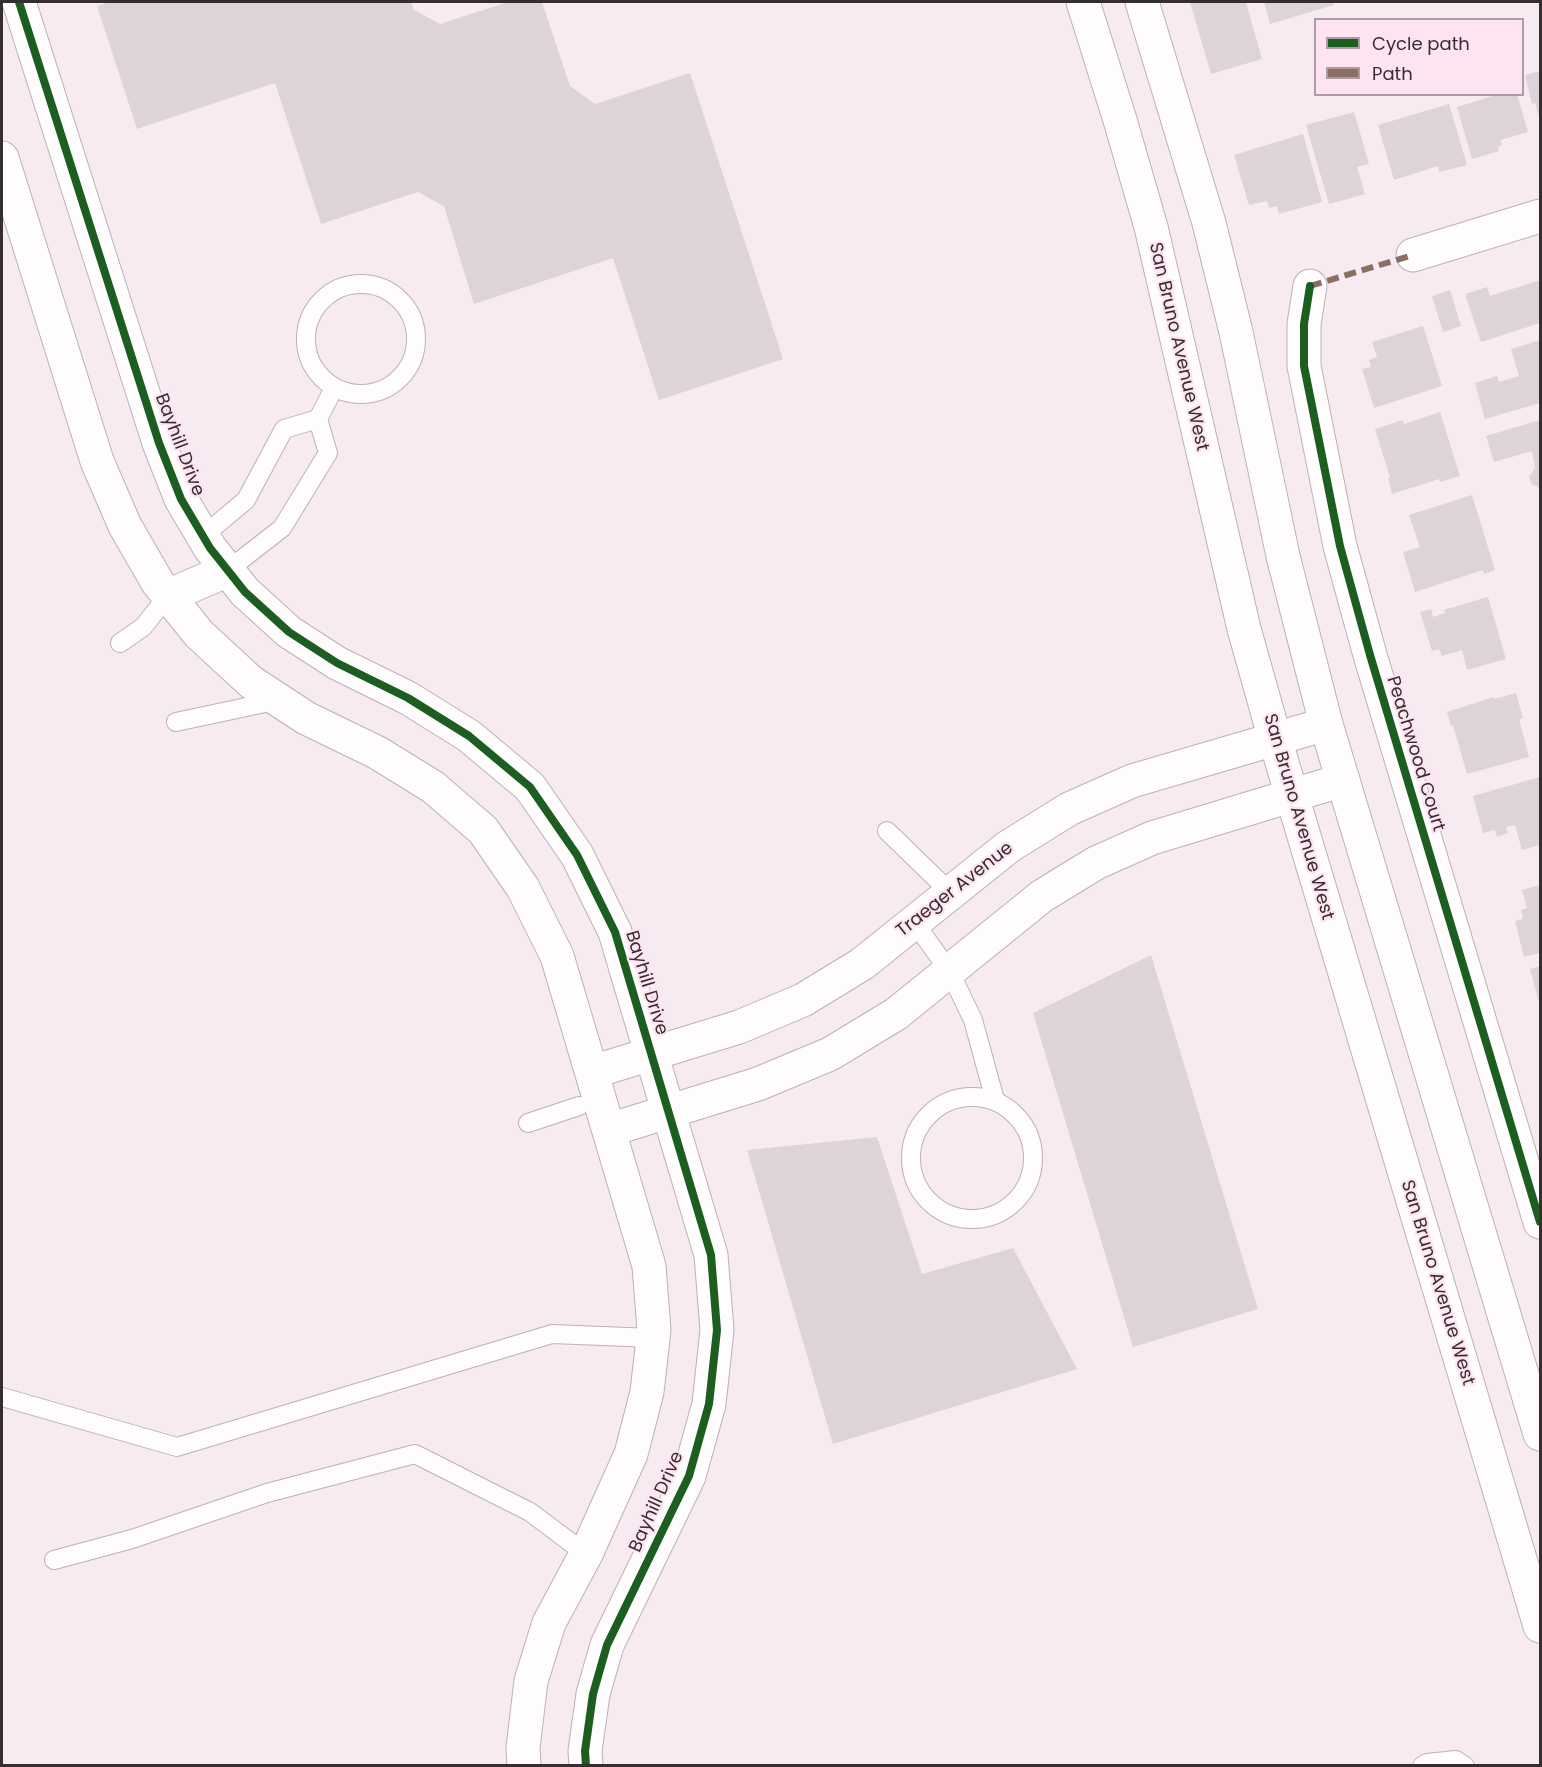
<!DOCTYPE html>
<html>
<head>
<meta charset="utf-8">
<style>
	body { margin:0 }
	#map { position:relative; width:1542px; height:1767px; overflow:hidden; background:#f8eaf1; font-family:Poppins,sans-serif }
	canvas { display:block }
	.frame { position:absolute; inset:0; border:3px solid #362d31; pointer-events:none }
	.legend { position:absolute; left:1314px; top:18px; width:210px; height:78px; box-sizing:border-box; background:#fee4f0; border:2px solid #ae9ba4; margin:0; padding:8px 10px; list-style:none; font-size:18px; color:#362d31 }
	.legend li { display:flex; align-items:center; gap:12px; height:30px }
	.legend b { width:30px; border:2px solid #ae9ba4 }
</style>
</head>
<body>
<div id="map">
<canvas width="1542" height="1767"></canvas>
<div class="frame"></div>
<ul class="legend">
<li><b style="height:8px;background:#1b5e20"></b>Cycle path</li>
<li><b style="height:8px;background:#8d6e63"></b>Path</li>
</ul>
</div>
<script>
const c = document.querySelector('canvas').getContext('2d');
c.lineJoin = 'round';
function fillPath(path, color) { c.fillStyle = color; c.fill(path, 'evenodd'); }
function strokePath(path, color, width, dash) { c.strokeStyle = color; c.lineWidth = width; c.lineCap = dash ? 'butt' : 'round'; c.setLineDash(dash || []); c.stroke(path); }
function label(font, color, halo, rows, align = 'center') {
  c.font = font + ' Poppins,sans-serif'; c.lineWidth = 4.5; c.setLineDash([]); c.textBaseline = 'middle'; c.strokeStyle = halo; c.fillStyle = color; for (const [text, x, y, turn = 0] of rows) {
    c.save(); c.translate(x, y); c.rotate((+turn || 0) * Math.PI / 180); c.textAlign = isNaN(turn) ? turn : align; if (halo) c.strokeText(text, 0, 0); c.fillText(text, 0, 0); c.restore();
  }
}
const building = new Path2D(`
	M110,2H411L414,10L440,24L508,2H542L570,86L595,104L690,73L783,359L659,400L613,258L474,304L444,206L418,192L321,224L275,83L137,129L97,6Z
	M1190,2H1246L1262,59L1211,74Z
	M1264,2H1333L1334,5L1270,24Z
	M1540,71V120L1535,103L1532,104L1525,75Z
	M1499,94H1517L1528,132L1500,140L1502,145L1498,147L1499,151L1472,159L1457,107Z
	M1449,104L1467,165L1439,172L1438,166L1394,180L1378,125Z
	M1354,112L1369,164L1357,167L1365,194L1329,204L1306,125Z
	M1303,134L1322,202L1279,214L1277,206L1269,208L1267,201L1249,205L1234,155Z
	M1540,280V323L1481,342L1465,294L1487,287L1490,296Z
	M1450,290L1461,326L1443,332L1432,296Z
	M1423,326L1442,386L1374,408L1362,369L1371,367L1369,360L1377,357L1372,342Z
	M1540,340V403L1485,419L1475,383L1497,376L1499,382L1519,376L1511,349Z
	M1440,412L1460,476L1440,482L1439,479L1392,494L1388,478L1390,477L1375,429L1403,420L1404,424Z
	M1540,420V488L1538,489L1537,486L1532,485L1529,477L1533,471V469L1535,468L1532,451L1494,462L1486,436Z
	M1472,495L1495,570L1484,574L1483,570L1415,592L1403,552L1420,547L1409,515Z
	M1488,597L1506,659L1467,670L1462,650L1442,656L1439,649L1432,651L1420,612L1431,609L1433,617L1445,613L1444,610Z
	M1516,693L1523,718L1519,719L1529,757L1467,774L1453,725L1451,726L1447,712L1494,697V699Z
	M1540,777V845L1522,850L1515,825L1506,827L1508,833L1497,837L1495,830L1483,833L1473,796Z
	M1540,885V953L1524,957L1515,921L1523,919L1521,910L1527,908L1522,890Z
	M1151,955L1258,1309L1133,1347L1033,1013Z
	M1540,966V1006L1530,969Z
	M877,1137L922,1274L1013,1248L1077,1369L833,1444L747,1150Z`);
const lane = new Path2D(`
	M306 339a55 55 0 1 1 110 0a55 55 0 1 1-110 0Z
	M203,536L246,500L284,429L318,419
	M228,570L282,528L328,453L318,419L334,388
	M120,643L143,627L168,596
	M176,722L279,700
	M887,831L950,892
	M914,922L950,972L973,1020L995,1100
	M911 1158a61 61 0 1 1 122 0a61 61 0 1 1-122 0Z
	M528,1123L579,1106
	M2,1397L177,1447L552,1334L653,1338
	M54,1560L132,1539L267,1493L415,1454L530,1512L586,1554
	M1422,1766L1427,1763L1456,1760L1465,1766`);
const street = new Path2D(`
	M19,2L159,443L181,499L210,548L245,592L289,632L337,663L408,698L469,736L530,787L577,855L615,932L711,1255L717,1330L709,1404L689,1476L607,1645L593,1694L585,1751L586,1766
	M2,158L97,461L125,526L158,583L199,634L251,682L306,718L378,753L433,787L483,830L523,888L557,956L649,1266L654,1330L647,1392L631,1454L586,1554L549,1623L531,1681L523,1748L524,1766
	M1413,255L1540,216
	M1310,286L1304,324V366L1340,546L1370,655L1540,1222
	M168,596L228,570
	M592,1072L739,1027L803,1000L862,964L1008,847L1069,809L1132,781L1326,724
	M609,1130L758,1084L830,1054L896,1014L1042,896L1096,863L1152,838L1343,780`);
const secondary = new Path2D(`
	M1083,2L1120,120L1151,227L1244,629L1275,739L1540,1626
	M1142,2L1209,223L1236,332L1283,556L1326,724L1540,1434`);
const quiet = new Path2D(`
	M1310,286L1413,255`);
const cycleway = new Path2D(`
	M19,2L159,443L181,499L210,548L245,592L289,632L337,663L408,698L469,736L530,787L577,855L615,932L711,1255L717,1330L709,1404L689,1476L607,1645L593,1694L585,1751L586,1766
	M1310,286L1304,324V366L1340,546L1370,655L1540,1222`);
const streetNames = [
	["San Bruno Avenue West",1178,347,77],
	["Bayhill Drive",179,445,69],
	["Peachwood Court",1415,754,73],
	["San Bruno Avenue West",1298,817,74],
	["Traeger Avenue",955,890,-38],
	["Bayhill Drive",646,983,73],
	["San Bruno Avenue West",1437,1283,73],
	["Bayhill Drive",657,1502,-66]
];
fillPath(building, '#ded3d9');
strokePath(lane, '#bcb1b6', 20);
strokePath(street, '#bcb1b6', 35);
strokePath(secondary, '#bcb1b6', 35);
strokePath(lane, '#fefcfd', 18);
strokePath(street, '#fefcfd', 33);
strokePath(secondary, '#fefcfd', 33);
strokePath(quiet, '#8d6e63', 6, [12, 6]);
strokePath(cycleway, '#1b5e20', 8);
label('18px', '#362d31', '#fee4f0', streetNames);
</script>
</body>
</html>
